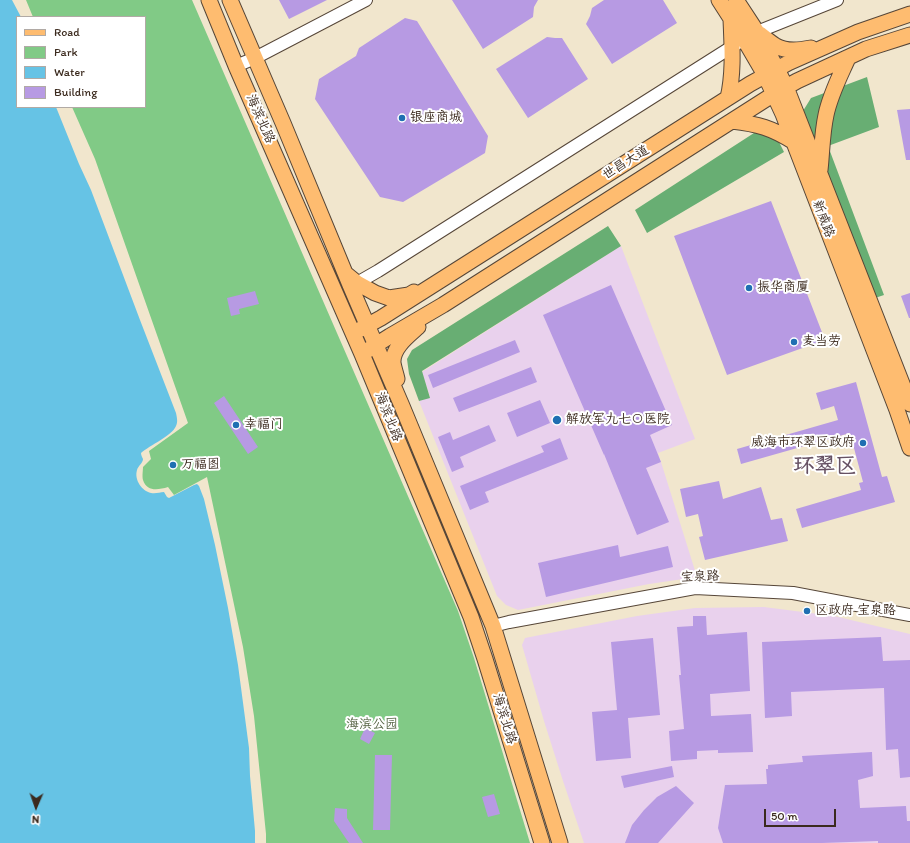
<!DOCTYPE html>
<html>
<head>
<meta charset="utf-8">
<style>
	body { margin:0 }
	#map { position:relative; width:910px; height:843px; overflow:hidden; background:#f1e6cd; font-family:Itim,sans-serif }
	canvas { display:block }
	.legend { position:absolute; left:16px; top:16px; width:130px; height:92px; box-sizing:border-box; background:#fff; border:1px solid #b1aaa5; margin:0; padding:5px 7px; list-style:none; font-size:12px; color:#3b2a1e }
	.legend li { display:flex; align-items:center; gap:8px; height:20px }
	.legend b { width:20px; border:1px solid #b1aaa5 }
	.north { position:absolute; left:16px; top:787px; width:40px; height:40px; -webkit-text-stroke:3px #fff; paint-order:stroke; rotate:182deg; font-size:11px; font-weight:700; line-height:16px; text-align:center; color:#3b2a1e }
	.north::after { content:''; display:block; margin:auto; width:14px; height:18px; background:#3b2a1e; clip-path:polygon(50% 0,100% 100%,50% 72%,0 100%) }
	.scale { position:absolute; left:764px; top:809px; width:72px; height:18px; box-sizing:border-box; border:2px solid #3b2a1e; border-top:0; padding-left:5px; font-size:12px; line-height:14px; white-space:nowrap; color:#3b2a1e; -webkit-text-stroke:3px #fff; paint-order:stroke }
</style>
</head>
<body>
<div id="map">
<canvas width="910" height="843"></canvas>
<ul class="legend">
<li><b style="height:5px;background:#febc70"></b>Road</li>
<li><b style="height:11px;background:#81ca86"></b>Park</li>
<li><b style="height:11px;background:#66c3e5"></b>Water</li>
<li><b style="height:11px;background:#b79ae3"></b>Building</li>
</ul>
<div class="north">N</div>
<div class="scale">50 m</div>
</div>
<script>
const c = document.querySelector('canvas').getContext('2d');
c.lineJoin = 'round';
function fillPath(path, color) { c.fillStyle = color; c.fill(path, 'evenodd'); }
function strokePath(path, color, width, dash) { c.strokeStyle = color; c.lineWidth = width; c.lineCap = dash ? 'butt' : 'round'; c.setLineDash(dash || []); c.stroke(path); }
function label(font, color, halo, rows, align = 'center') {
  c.font = font + ' Itim,"LXGW WenKai TC",sans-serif'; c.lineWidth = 4; c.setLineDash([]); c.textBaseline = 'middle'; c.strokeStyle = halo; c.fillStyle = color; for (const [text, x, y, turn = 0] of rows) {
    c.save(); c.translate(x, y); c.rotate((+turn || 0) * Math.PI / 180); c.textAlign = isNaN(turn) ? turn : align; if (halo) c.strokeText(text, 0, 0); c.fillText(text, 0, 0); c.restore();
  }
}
const built = new Path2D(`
	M621,246L695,439L658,453L661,462L697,577L649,584L518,610L506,605L497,596L419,401L430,397L422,372Z
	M764,607L834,616L910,634V843H584L563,781L544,721L522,645L525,638L637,616L695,608Z`);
const green = new Path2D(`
	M26,0H192L458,611L474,658L530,843H266V834L254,716L243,647L207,477L174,495L168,487C158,490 147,492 143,480C142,476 143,470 143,467L151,459L149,451L188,423L95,159L72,107H145V17H33Z`);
const forest = new Path2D(`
	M867,77L879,127L828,146L884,295L875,298L803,111L811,98Z
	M774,132L784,152L647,233L635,210L754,133Z
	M608,226L621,246L422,371L430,398L419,401L409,374L407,359L412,350Z`);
const water = new Path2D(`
	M0,0H12L21,17H17V107H56L79,164L91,190L140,320L176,413C177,418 178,422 176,426C172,436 150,445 141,453C141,455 142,457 143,459C143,463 138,466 137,470C134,480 142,491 151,493C156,494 160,492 164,492L167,497L169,498L194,485L197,484L199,486L204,499L215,545L228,608L238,665L249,748L250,776L255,831V843H0Z`);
const building = new Path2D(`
	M279,0H327L289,19Z
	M452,0H538L534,7L533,17L483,49Z
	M604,0H663L677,23L612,64L586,24L590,16L592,8Z
	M405,18L417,21L488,136L485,153L403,202L380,197L315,99L319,79L356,56L359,48Z
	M547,37L555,38H562L588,79L528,118L496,69Z
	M910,109V160H906L897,110Z
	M771,201L825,340L727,375L674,236Z
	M611,285L672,425L650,435L661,462L646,468L669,522L637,535L604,454V455L543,315Z
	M255,291L259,304L239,309L240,314L231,316L227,298Z
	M910,293V318H909L901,296Z
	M515,340L520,352L433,388L428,375Z
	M531,367L537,382L459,412L453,398Z
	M856,382L882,477L887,476L895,502L802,528L796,509L861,490L859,483L863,482L850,433L741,464L737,449L838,420L834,406L821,410L816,393Z
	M224,396L258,447L248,454L214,403Z
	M540,400L550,423L517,437L507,413Z
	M489,425L496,441L460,457L464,467L452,472L438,437L450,432L453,440Z
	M560,438L568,459L485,492L489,502L470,510L460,486L544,452L541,446Z
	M719,481L723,499L761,487L771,520L782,518L788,541L705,560L699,537L703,536L698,514L686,517L680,489Z
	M618,545L620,557L668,546L673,567L546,597L538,563Z
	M693,616H706L707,635L747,632L750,691L710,694L711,716L751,714L753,752L718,753V750L697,751V759L671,761L669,731L684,729L679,675H681L677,627L693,626Z
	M881,637L883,661L910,660V777L900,778L898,749L886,750L884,688L791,692L792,716L765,718L762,642Z
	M653,638L660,715L628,718L631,758L596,761L592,712L617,710L611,642Z
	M365,728L375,733L369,744L360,739Z
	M872,752L873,776L858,780L860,808L906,806L907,821H910V843H878V841L822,843H723L718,828L725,785L767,784L766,769H768V765L803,762L802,756Z
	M375,755H392L390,830H373Z
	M672,766L674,777L624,788L621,776Z
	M676,786L694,803L658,843H625L632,825L644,810L657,797Z
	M494,794L500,814L488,817L482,797Z
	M335,808L347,809V818L363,843H349L334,821Z`);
const minor = new Path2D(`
	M757,32L837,0
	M236,66L255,58L366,0
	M351,285L357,283L378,271L738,43
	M493,626L509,622L695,588L793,593L910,615`);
const major = new Path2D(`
	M209,0L236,66L362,354L471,617L485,659L542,843
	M230,0L283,123L350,285L402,406L493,626L560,843
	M719,0L744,39L765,75L783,114L897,410L910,448
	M736,0L757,32L777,69L786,87L910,404
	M760,34C765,38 771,43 776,46C787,52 800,50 811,48
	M728,98C734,72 732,46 731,19
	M732,121C758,124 772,128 794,142
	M820,170C822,152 822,133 826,115C830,95 840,76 848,58
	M346,274L357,283L375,293L389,298L409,295L414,292
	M359,330L381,318L750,84L788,63L858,32L910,14
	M368,350L390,336L443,305L774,94L797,81L866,49L910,35
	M397,379C396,374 394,369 393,363C392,348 408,336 418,327`);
const markers = [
	[402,118,4,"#1f6fb2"],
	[749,288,4,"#1f6fb2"],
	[794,342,4,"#1f6fb2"],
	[557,420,5,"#1f6fb2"],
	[236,425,4,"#1f6fb2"],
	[863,443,4,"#1f6fb2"],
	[173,465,4,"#1f6fb2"],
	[807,611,4,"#1f6fb2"]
];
const poiNames = [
	["银座商城",410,118],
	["振华商厦",757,288],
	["麦当劳",802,342],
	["解放军九七〇医院",566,420],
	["幸福门",244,425],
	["威海市环翠区政府",855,443,"right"],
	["万福图",181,465],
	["区政府 宝泉路",815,611]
];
const streetNames = [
	["海滨北路",260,119,66],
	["世昌大道",626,163,-32],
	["新威路",823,219,69],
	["海滨北路",388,417,68],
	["宝泉路",700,577,-2],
	["海滨北路",504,719,73]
];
const parkNames = [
	["海滨公园",372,725]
];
const townNames = [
	["环翠区",825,467]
];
fillPath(built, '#e9d1ed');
fillPath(green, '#81ca86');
fillPath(forest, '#68ae73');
fillPath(water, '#66c3e5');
fillPath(building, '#b79ae3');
strokePath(minor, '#564638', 14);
strokePath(major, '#564638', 17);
strokePath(minor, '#fff', 12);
strokePath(major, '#febc70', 15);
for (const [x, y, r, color] of markers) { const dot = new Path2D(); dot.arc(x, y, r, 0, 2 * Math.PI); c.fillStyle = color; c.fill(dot); strokePath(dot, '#fff', 1.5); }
label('13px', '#3b2a1e', '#fff', poiNames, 'left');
label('13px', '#3b2a1e', '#fff', streetNames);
label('13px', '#546242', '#fff', parkNames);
label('bold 21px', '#665163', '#fff', townNames);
</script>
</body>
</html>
